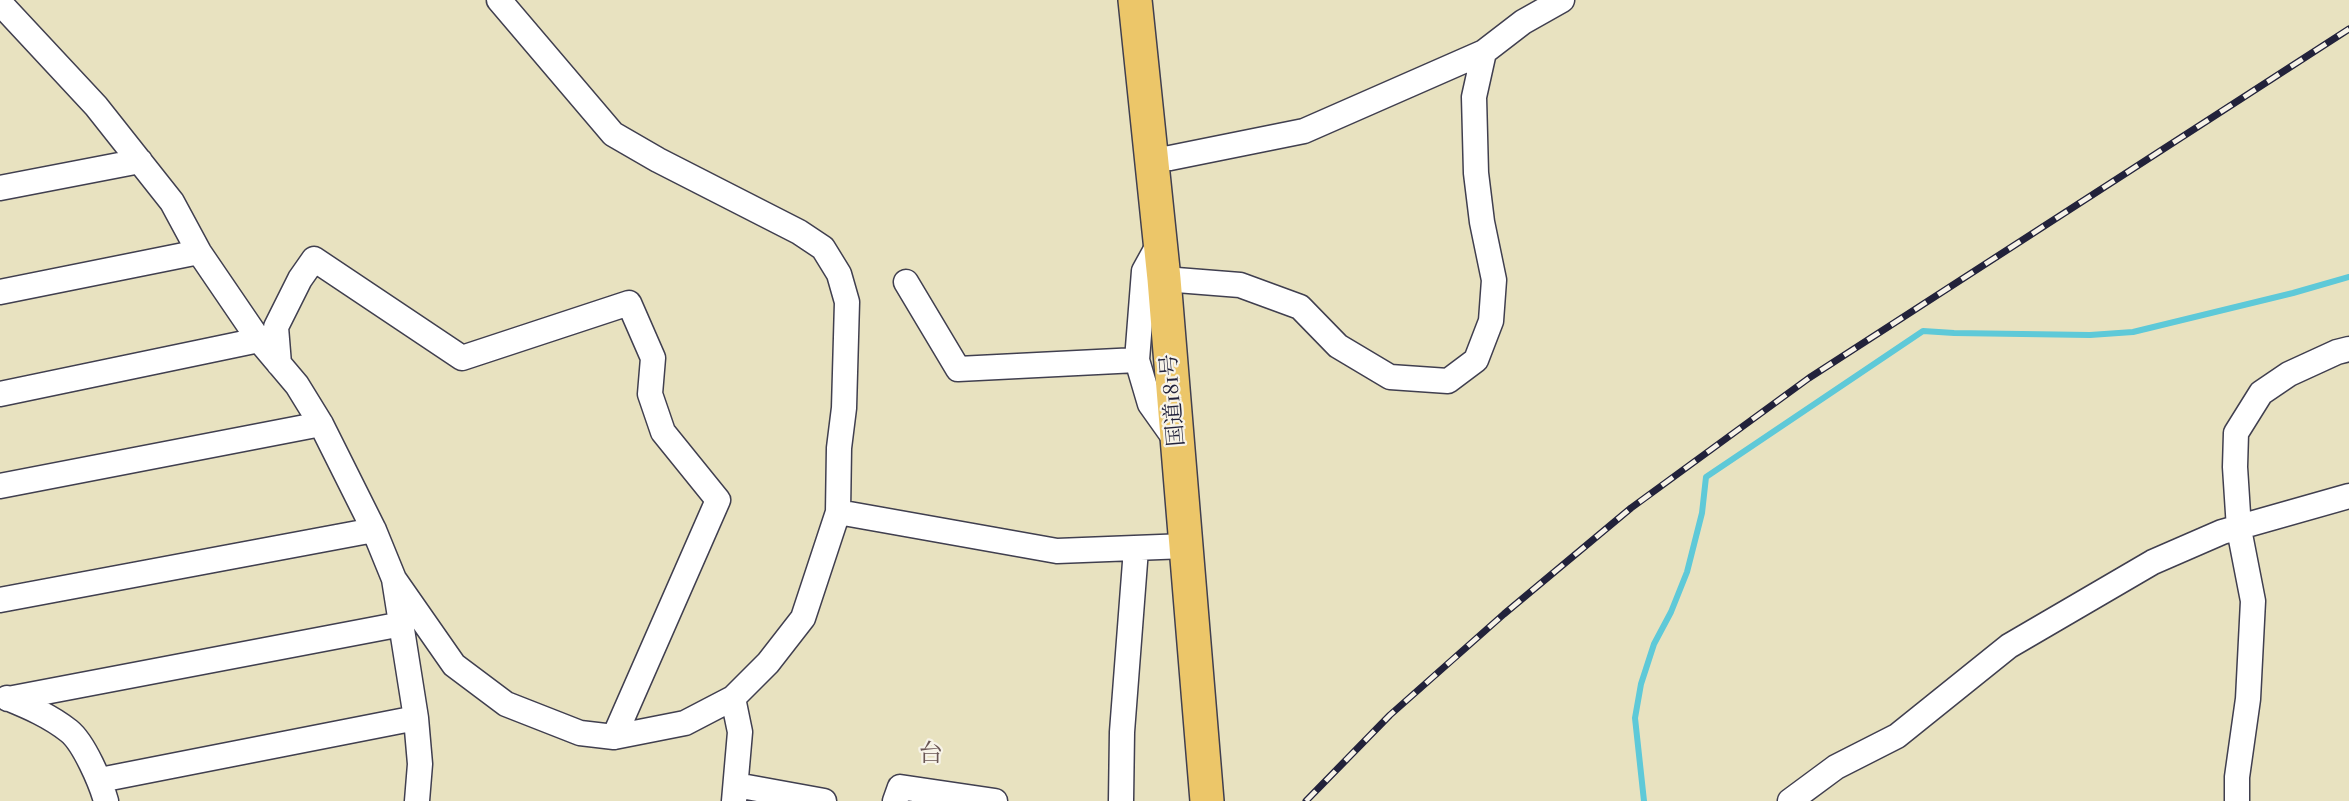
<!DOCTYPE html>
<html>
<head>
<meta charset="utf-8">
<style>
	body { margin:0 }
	canvas { display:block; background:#e8e2c0 }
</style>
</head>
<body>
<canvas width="2349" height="801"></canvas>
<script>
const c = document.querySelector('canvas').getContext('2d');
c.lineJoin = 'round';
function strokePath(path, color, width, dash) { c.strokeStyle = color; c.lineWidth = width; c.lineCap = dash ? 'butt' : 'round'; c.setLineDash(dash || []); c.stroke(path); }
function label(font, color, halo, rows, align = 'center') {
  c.font = font + ' "IM FELL French Canon","Noto Serif JP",serif'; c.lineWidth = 4.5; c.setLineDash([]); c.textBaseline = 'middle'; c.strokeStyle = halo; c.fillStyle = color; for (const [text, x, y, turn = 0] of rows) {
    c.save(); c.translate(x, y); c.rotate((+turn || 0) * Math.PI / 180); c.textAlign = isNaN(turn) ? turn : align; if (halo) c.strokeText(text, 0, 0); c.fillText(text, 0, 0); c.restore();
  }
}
const stream = new Path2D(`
	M1644,801L1635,718L1641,684L1654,644L1671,612L1687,572L1702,513L1706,477L1923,331L1954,333L2090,335L2133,332L2293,293L2349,277`);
const minor = new Path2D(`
	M0,3L96,106L172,202L199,252L259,340L297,385L321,424L374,530L394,579L416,718L420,764L417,801
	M1152,159L1170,158L1304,131L1484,52L1523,22L1562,0
	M0,188L140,161
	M1160,242L1144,271L1137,360L1150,404L1177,442
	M1164,279L1240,285L1300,307L1338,346L1390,377L1448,381L1476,360L1491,321L1494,280L1482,222L1476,173L1474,97L1484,52
	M906,282L958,369L1137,360
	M0,292L199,252
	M279,364L276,327L300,279L314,259L462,358L629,303L653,358L650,394L663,432L718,500L614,737
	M0,394L259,340
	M0,486L321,424
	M838,512L1057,551L1186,546
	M394,579L454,665L506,704L580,733L614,737L685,723L733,698L768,663L803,618L838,512L839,448L844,408L847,302L839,274L823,248L799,232L658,160L613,134L499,0
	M0,600L374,530
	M7,698C29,707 50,716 69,731C84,743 101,783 106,801
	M733,698L740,732L734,801
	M8,699L402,624
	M100,780L416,718
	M736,785L824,801
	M895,801L900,787L995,801
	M1121,801L1122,732L1136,549
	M1790,801L1836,767L1897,736L2009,646L2153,562L2222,532L2349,496
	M2237,801V777L2248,699L2253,601L2239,529L2235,467L2236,433L2261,393L2289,374L2337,352L2349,349`);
const highway = new Path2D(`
	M1135,0L1164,279L1207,801`);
const rail = new Path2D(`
	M1306,801L1390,715L1504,614L1631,508L1809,378L2349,29`);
const streetNames = [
	["国道181号",1174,400,-95]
];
const neighbourhoodNames = [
	["台",931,755]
];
strokePath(stream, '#5ec9d8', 6);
strokePath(minor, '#403f4f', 27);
strokePath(highway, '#403f4f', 36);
strokePath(minor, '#fff', 24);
strokePath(highway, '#ecc669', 33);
strokePath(rail, '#22223b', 7);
strokePath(rail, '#f7f3e8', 4.5, [14]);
label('22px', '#22223b', '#f7f3e8', streetNames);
label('24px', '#695554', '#f7f3e8', neighbourhoodNames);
</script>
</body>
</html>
